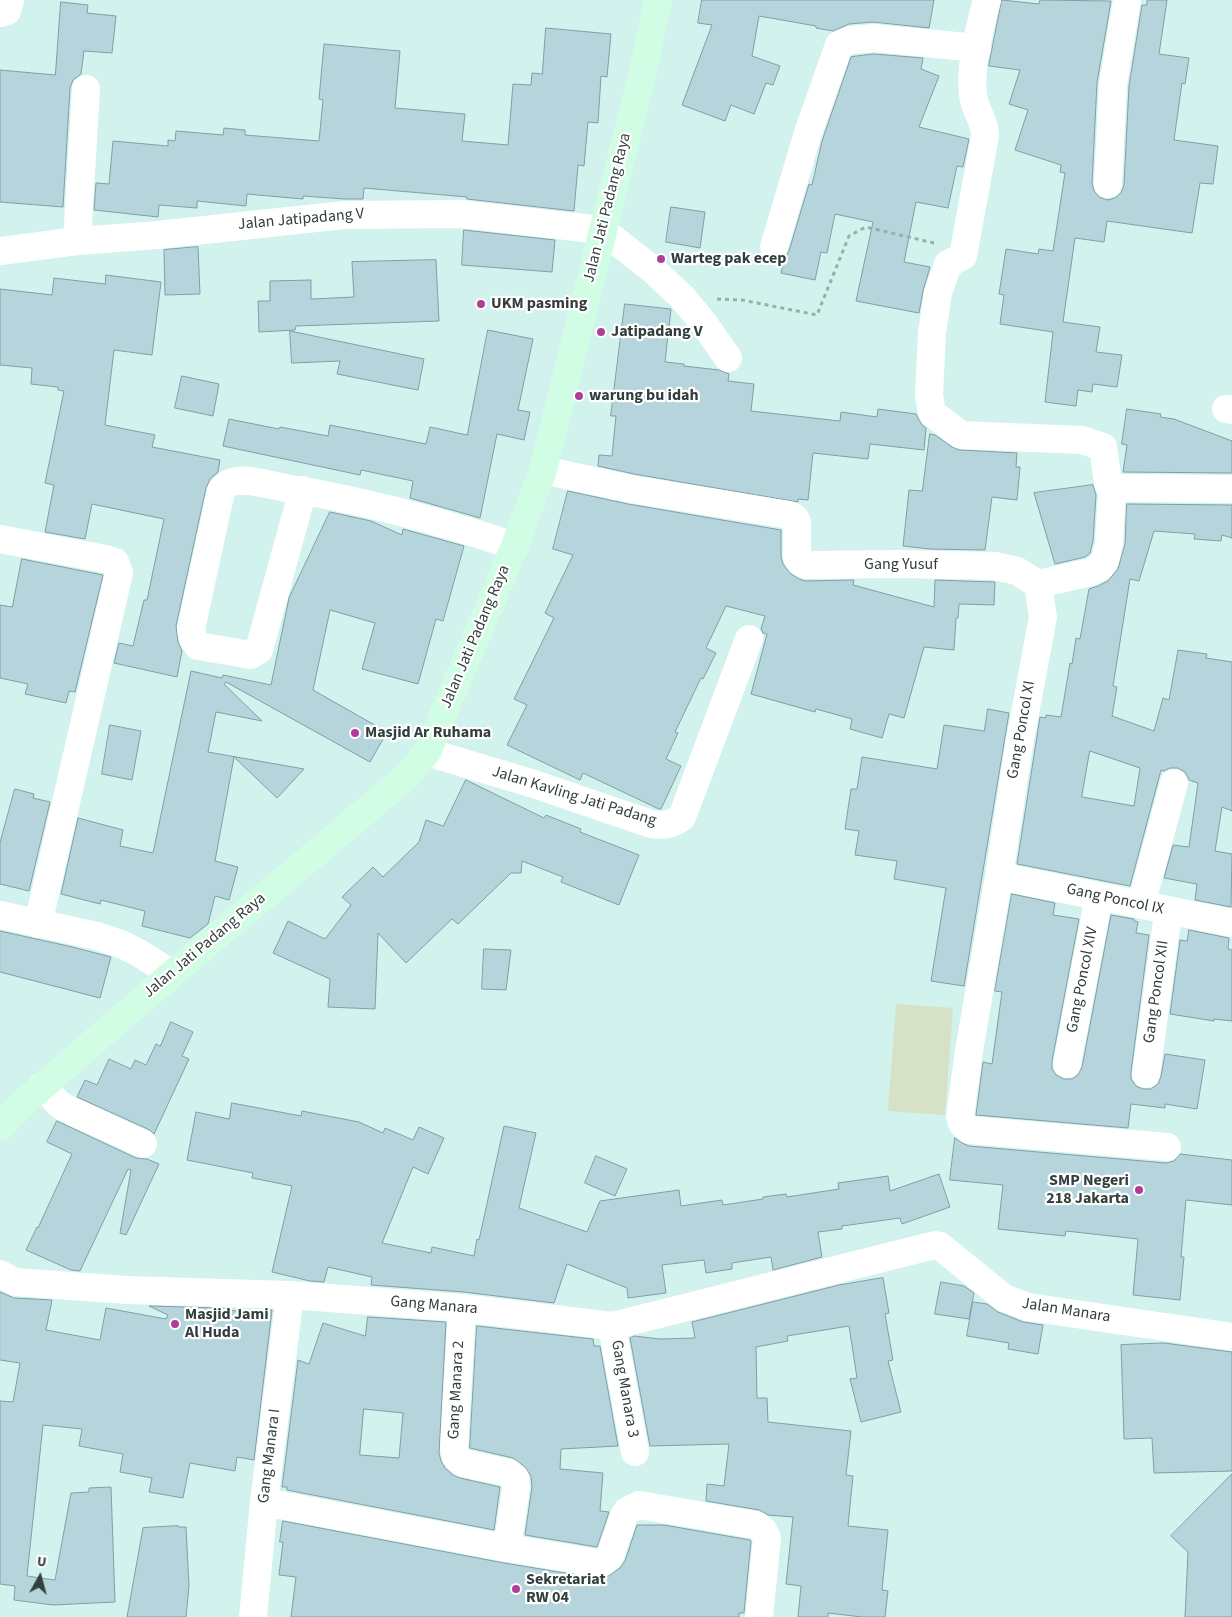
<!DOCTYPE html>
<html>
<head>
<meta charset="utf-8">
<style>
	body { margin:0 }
	#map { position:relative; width:1232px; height:1617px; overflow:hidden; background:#d1f2ed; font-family:"Source Sans 3",sans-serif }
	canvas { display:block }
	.north { position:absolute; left:15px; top:1552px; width:50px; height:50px; -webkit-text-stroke:4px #fff; paint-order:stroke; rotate:7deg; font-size:14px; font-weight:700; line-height:20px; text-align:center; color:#323f3d }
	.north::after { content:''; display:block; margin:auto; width:18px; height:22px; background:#323f3d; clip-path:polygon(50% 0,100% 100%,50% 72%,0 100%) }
</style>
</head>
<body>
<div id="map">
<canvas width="1232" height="1617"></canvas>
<div class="north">U</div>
</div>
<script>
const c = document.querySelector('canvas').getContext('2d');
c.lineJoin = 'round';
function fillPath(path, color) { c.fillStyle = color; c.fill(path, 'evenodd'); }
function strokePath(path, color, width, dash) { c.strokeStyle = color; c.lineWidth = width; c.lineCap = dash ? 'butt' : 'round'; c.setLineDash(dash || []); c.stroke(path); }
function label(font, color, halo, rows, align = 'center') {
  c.font = font + ' "Source Sans 3",sans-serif'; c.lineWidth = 4.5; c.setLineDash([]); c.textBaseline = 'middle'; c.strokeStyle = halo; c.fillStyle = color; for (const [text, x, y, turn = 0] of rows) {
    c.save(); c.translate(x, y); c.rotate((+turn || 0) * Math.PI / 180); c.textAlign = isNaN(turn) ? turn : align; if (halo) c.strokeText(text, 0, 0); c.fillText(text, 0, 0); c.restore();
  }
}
const green = new Path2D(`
	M896,1004L953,1008L945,1115L888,1111Z`);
const building = new Path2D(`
	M702,0H934L929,28L873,22L849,24L833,31L816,28V26L759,16L752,56L780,66L773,85L766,83L754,114L731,105L725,121L682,105L712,25L698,23Z
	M1002,0L1039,4L1040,0L1111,1L1097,83L1092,183L1094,191L1099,197L1107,200L1115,198L1121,193L1124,185L1129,86L1142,5H1147V0H1167L1159,54L1189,58L1185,84L1182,83L1174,140L1218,146L1213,184L1200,183L1192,233L1107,221L1104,242L1075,238L1063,322L1100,327L1096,352L1122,355L1117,387L1093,384L1092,392L1078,390L1076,406L1045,402L1053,332L1000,324L1004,295L999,294L1006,249L1038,254L1039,249L1053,251L1065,173L1060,172L1061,165L1015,150L1028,110L1009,104L1020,70L989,66Z
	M61,2L88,5L87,13L116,16L112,53L84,51L81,74L73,80L70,88L63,207L0,202V70L55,75Z
	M546,28L611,34L607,77L601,76L598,123L588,122L584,166L578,165L574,211L467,199V197L364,188L363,199H344L303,196V199L247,194L246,206L197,201V208L159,205L158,217L94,210L96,183L109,184L113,141L168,146V140L175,141L176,131L223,135L224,128L245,130V135L319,141L323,100L319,99L324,44L400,51L395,108L465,114L462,141L508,145L513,84L531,85L532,73L542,74Z
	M874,54L923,58L921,69L939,76L919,127L969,139L963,167L957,166L948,208L916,202L904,262L930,267L923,291L919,313L856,301L873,222L835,214L827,253L821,252L815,280L781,273L785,258L789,251L809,184L812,185L822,141L851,57Z
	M671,207L705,212L700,248L666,242Z
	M464,230L555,240L552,272L462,265Z
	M198,247L200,294L165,295L164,250Z
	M436,260L439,321L296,326L295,330L259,332L258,301H270V281L311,280V299L354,297L352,262Z
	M106,275L161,282L152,355L114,350L105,425L155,435L152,447L220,460L218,472L210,479L206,488L176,626L178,642L182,651L177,677L114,663L119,643L133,646L144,600H147L164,519L92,504L85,539L45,532L54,485L45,483L64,391L58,390V387L31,384L32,368L0,365V289L52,295L54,278L105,284Z
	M625,304L671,309L665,362L684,364V366L719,370L729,374L728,381L754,384L751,411L840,421L841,412L877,417L878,409L916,414L922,425L926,428L924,450L870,444L868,459L813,453L808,500L798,499V502L634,474L598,466L599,455L612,456L616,416H611Z
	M488,330L533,339L518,410L530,412L524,440L497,434L480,518L410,498L413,481L361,470L360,475L223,446L229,419L279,429L280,427L328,436L330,425L426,444L430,427L467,435Z
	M290,331L424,359L418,390L337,374L340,361L292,363Z
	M182,376L219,384L213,416L175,408Z
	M1127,409L1161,414L1160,417L1174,419L1232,441V473L1123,472L1127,445L1122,444Z
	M930,434L935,435L952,447L960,450L1017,453L1016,467H1020L1017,500L992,497L985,550L930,549L903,546L909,490L922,491Z
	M1093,485L1096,495L1093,541L1090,553L1085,557L1055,564L1034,493Z
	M568,491L628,504L781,530V557L783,564L791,574L799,579L806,581L854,580L853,585L934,607L935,580L993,582H995L994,605L959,604L958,618H956L954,650L924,647L904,718L889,714L882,738L850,729L852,719L816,709L815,712L751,694L767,634L763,633L761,629L765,616L726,606L706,648L716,653L703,679L701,678L675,732L678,733L666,759L681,766L661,809H659L583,773L580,780L507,745L527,705L514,699L554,618L545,613L573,555L553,549Z
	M1127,504L1232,505V538L1222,535L1221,541L1194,539L1195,534L1154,531L1139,581L1130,579L1113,686L1117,687L1112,716L1154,731L1163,698L1169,700L1178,650L1207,654L1206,658L1232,662V811L1222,807L1215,851L1232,854L1231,907L1195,900L1197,884L1164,878L1173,845L1189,847L1198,783L1189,780L1185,772L1178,768H1170L1164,771L1161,770L1130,886L1017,864L1040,717L1046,718V715L1061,717L1070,663L1072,664L1076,638L1080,639L1089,589L1098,586L1108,581L1118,569L1125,544ZM1090,751L1140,768L1134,806L1082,797Z
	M330,512L371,521L402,535L403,529L464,546L443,621L436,619L418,684L362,669L375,623L330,610L313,690L387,732L370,762L226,682L224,684L262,721L216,712L208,752L304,769L277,798L234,757L215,861L238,867L229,900L215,896L208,924L190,938L142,926L145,911L101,900L100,904L61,894L78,818L123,830L120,846L153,853L191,671L222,678L223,675L271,685L289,598Z
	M22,559L103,575L75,692L69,691L66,703L25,694L28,684L0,678V605L12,607Z
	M988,709L1009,713L964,986L931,981L946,888L894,879L897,861L855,855L859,831L845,829L851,789H857L862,757L937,769L944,725L984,731Z
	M110,725L141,731L132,780L102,774Z
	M466,780L544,818L546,815L581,829L580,832L639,855L619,905L561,882L563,877L522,861L521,873H511L458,924L452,919L406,963L378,933L375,1009L328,1007L330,979L273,953L288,921L325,939L351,905L342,897L373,867L383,877L419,842L426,820L443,826Z
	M15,789L34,794L33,798L50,802L29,891L0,884V843Z
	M1012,894L1055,903L1053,915L1079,919L1052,1061V1069L1056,1075L1064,1079H1072L1078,1075L1082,1067L1111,915L1134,919V921L1138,922L1136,933L1149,935L1131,1072V1079L1136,1086L1143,1089H1151L1158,1084L1161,1076L1165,1054L1205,1060L1197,1109L1165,1104V1108L1131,1104L1128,1128L976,1115L983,1062L992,1064L1002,992L995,991Z
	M1189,930L1229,938L1228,949L1232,950V1021L1214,1019V1021L1170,1014L1180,940L1187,941Z
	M0,931L68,946L111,957L100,998L0,972Z
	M484,949L511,950L506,990L482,989Z
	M171,1022L193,1032L182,1056L189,1059L154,1134L150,1130L77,1097L85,1080L97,1085L109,1059L131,1069L135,1060L146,1065L156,1044L160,1046Z
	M232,1103L301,1116L302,1111L359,1122L383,1133L385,1128L413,1140L419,1127L444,1138L428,1174L413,1167L382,1243L431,1253L432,1247L474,1256L477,1239L479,1240L504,1126L536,1133L519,1208L587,1232L600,1201L679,1190L681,1206L722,1200L723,1205L763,1199V1197L786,1194L787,1197L839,1189L838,1183L888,1176L890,1191L939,1174L950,1207L902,1224L900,1218L842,1226V1229L818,1232L822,1257L773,1270L771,1257L732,1263V1269L706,1273L704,1260L662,1265L666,1293L628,1298L627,1288L567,1264L554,1303L464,1292L371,1285L372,1277L328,1267L324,1282L310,1281L272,1272L292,1186L252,1178L253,1173L187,1160L196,1112L229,1119Z
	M57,1121L136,1158L147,1159L159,1164L126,1235L120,1233L131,1170L128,1169L80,1271L71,1270L26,1250L37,1227L38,1228L72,1154L47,1142Z
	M955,1138L962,1143L969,1146L1166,1163L1174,1161L1180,1154L1232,1160V1205L1186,1200L1181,1257H1184L1180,1300L1133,1295L1138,1239L1066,1231L1065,1236L998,1229L1003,1185L950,1180Z
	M596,1156L627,1169L615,1196L585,1183Z
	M883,1278L889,1313L885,1314L893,1360L888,1361L901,1412L861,1422L850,1379L857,1378L849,1326L787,1336L788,1341L756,1347L757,1398H767L768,1422L851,1431L846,1475L853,1476L848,1526L888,1530L882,1590L888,1591L885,1617H862L828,1613V1617H798L801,1586L786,1584L793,1517L768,1515L759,1510L706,1501L707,1484L724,1486L729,1444L650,1446L630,1338L634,1336L660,1339L695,1338L692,1322L839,1285Z
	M941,1282L964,1286L974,1293L969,1319L935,1314Z
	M0,1292L14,1298L52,1300L46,1330L100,1340L106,1308L166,1319L168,1315L149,1306L219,1308L253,1314L254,1310H272L254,1460L237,1457L235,1471L190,1463L183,1498L149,1492L152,1478L120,1472L123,1454L79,1446L82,1429L43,1425L27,1576L55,1580L71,1493L89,1492V1488L111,1487L115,1602L53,1605L14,1600L15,1586L0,1584V1401L13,1402L20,1363L0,1360Z
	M973,1302L987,1304L998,1312L1023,1322L1043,1325L1038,1354L1008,1349L1009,1343L967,1336Z
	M368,1317L446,1322L439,1453L441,1461L445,1468L453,1475L460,1478L500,1487L494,1530L287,1490V1487H282L298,1360L309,1364L323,1323L365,1336ZM364,1409L403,1413L399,1458L360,1455Z
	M477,1326L593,1339L594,1346H600L618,1446L561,1449L560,1469L603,1473L600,1511L609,1512L597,1547L525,1535L532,1487L531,1476L525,1467L513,1458L470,1448Z
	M1164,1343L1232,1352V1471L1154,1473L1152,1438L1124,1439L1121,1345Z
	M1232,1474V1617H1185L1188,1552L1171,1536Z
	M283,1521L504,1563L596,1578L607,1577L620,1568L625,1561L637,1525H664L750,1540L751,1541L744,1613H739V1617H291L296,1577L279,1575L283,1542H280Z
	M178,1526V1527H186L189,1586L186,1617H127L143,1528Z`);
const path = new Path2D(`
	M717,299L742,300L817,315L849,236L866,227L934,243`);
const street = new Path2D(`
	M0,13L7,11L10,0
	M1108,184L1113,84L1127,0
	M77,241L86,89
	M774,247L807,136L839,45L851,40L874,38L977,48
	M0,251L77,241L158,235L344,215L461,214L602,230L652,269L682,297L705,325L728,358
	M1226,409L1232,410
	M543,470L631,489L789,515L794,517L797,522V557L799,561L806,565L900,564L995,566L1017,571L1038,584L1091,572L1100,567L1105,560L1109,543L1112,492L1108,483L1103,447L1082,440L961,435L932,413L929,395L932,333L938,293L948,264L963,256L985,136C985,121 977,114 974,100C968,75 980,25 987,0
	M303,490L259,650L251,655L198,646L193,639L191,629L221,491C225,485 229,482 236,481C250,479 271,485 285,488C364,500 439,521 515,546
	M1112,492L1122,488L1232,489
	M0,539L105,559L115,562L119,573L38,924
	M1038,584L1043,617L1019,745L999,876L969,1051L960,1116C961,1123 963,1126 970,1130L1167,1147
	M427,752L534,784L651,824C663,826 673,825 682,817L749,639
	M999,876L1232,923
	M1141,905L1174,783
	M0,915L97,936L121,944L139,953L172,974
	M1067,1064L1099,896
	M1146,1074L1166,928L1170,911
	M42,1086L59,1104L65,1108L143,1144
	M0,1274L15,1282L127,1290L290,1295L462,1308L612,1326L935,1245L940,1246L1004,1298L1028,1307L1232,1337
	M462,1308L454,1449L456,1457L463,1463L509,1473L515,1478L516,1488L507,1548
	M612,1326L635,1452
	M264,1502L507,1548L598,1563L603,1562L610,1556L624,1516L627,1511L639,1505L756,1525L763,1530L767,1538L759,1617
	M253,1617L264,1502L290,1295`);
const secondary = new Path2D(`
	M0,1127L21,1105L172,974L405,778L427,752L515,546L543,470L644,67L658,0`);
const markers = [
	[661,259,5,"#b03d97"],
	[481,304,5,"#b03d97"],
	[601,332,5,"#b03d97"],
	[579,396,5,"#b03d97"],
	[355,733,5,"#b03d97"],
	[1139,1190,5,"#b03d97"],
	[175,1324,5,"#b03d97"],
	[516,1589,5,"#b03d97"]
];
const streetNames = [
	["Jalan Jati Padang Raya",608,208,-76],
	["Jalan Jatipadang V",301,220,-5],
	["Gang Yusuf",901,565],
	["Jalan Jati Padang Raya",476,637,-67],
	["Gang Poncol XI",1022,730,-80],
	["Jalan Kavling Jati Padang",574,797,17],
	["Gang Poncol IX",1115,900,12],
	["Jalan Jati Padang Raya",205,946,-40],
	["Gang Poncol XIV",1083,980,-79],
	["Gang Poncol XII",1157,992,-82],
	["Gang Manara",434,1306,5],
	["Jalan Manara",1066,1311,9],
	["Gang Manara 3",624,1389,80],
	["Gang Manara 2",457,1390,-87],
	["Gang Manara I",270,1456,-83]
];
const poiNames = [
	["Warteg pak ecep",671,259],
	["UKM pasming",491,304],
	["Jatipadang V",611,332],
	["warung bu idah",589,396],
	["Masjid Ar Ruhama",365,733],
	["SMP Negeri",1129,1181,"right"],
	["218 Jakarta",1129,1199,"right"],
	["Masjid Jami",185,1315],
	["Al Huda",185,1333],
	["Sekretariat",526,1580],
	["RW 04",526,1598]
];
fillPath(green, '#d6e1c6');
fillPath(building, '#b5d4dc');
strokePath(building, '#809ea6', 1);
strokePath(path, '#96afab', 3, [4, 4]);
strokePath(street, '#fff', 28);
strokePath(secondary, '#d0fde4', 28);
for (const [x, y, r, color] of markers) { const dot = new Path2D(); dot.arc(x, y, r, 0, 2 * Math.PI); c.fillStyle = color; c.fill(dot); strokePath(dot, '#fff', 2); }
label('16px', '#323f3d', '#fff', streetNames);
label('bold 16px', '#323f3d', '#fff', poiNames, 'left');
</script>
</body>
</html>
